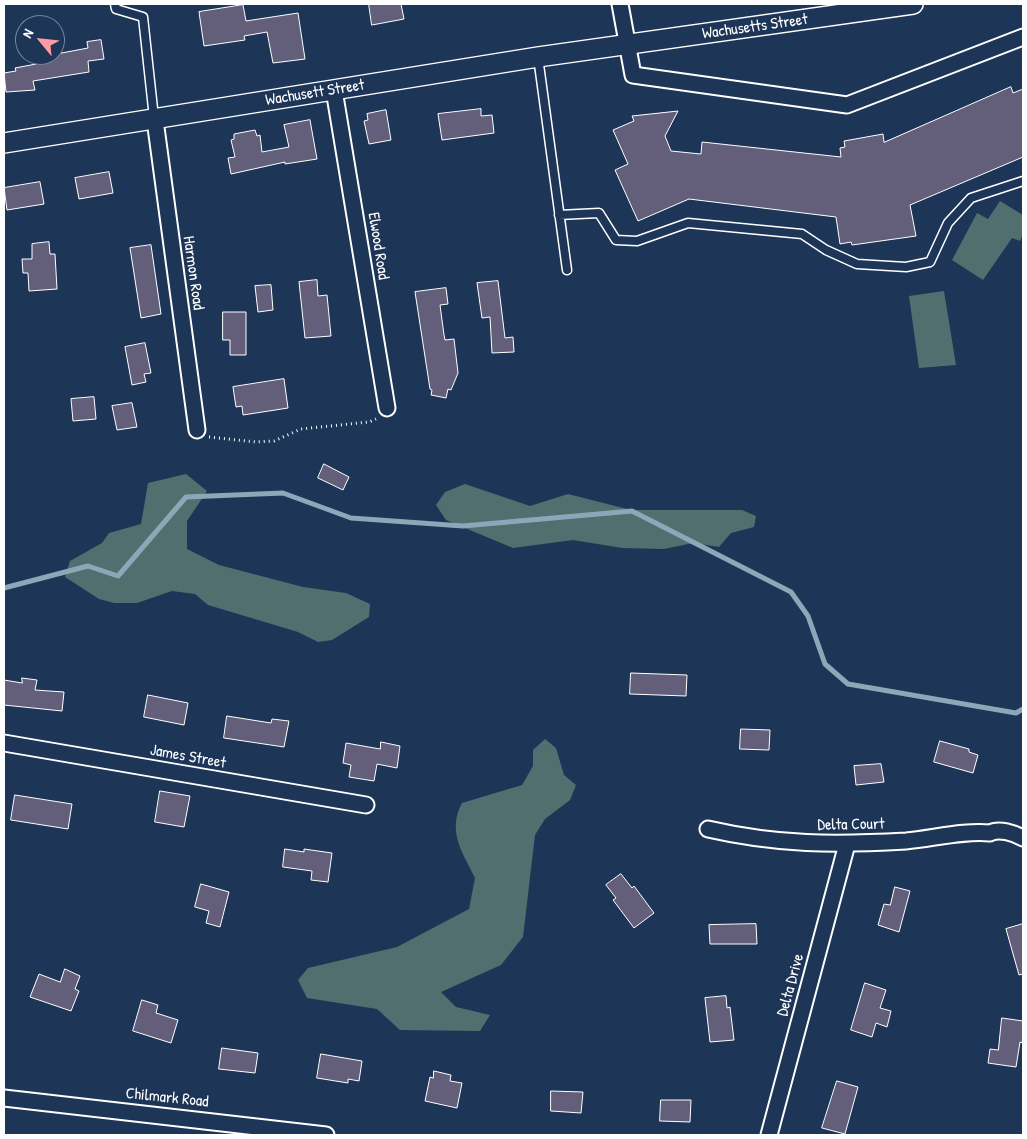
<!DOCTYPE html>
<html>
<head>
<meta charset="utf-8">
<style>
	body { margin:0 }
	#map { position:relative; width:1027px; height:1139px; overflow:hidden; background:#1d3557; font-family:"Patrick Hand",sans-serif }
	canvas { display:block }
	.frame { position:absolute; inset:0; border:5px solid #fff; pointer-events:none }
	.north { position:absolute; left:15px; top:15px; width:50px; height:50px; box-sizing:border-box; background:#1d3557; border:1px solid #77869a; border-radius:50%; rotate:298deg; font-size:14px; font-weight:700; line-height:20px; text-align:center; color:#fff }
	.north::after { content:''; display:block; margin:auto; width:18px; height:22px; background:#ff9aa2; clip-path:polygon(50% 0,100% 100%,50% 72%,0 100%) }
</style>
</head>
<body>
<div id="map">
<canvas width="1027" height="1139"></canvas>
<div class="frame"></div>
<div class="north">N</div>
</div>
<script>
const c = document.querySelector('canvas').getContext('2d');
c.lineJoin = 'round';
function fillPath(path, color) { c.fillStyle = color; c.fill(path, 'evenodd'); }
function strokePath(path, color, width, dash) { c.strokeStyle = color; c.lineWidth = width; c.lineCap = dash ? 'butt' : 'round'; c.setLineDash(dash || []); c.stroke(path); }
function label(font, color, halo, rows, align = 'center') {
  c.font = font + ' "Patrick Hand",sans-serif'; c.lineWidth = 4; c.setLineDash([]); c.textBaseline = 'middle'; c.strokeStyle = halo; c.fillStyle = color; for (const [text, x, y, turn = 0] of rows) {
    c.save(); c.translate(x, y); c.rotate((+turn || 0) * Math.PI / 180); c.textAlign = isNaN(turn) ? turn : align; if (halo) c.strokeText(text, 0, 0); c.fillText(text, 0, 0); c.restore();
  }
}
const green = new Path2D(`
	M1000,201L1023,215V234L1020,241L1012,238L983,280L952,260L977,213L988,219Z
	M944,291L956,365L919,368L909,296Z
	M186,474L207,491L187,521V549L219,565L303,587L346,593L370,604L369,617L332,640L318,642L298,632L208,605L195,594L172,591L137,603H114L99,599L65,577L70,561L102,543L109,533L141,524L148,483Z
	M465,484L530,506L568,494L631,510H742L756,516L754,527L731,533L719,547L693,543L664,549L622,548L573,540L513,548L446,520L436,505L445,492Z
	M545,739L556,748L564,775L576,785L570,800L545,819L535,835L523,937L501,965L441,992L456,1007L490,1015L480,1031L400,1030L377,1009L307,998L298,980L308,968L397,947L469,909L475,878C462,852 447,831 462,803L522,785L533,766V750Z`);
const stream = new Path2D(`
	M4,588L88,566L118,576L186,497L283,493L351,518L463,526L632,511L791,592L808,616L825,664L848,684L1016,713L1023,709`);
const building = new Path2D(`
	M369,4H401L404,19L372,25Z
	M243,5L246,21L298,13L305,59L273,63L267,32L244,36L245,40L204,46L199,12Z
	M101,40L104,59L88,61L89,72L33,81L35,90L6,92L4,73L16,71L15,68L52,61L51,55L88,48L87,42Z
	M1011,87L1013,93L1023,89V157L910,205L916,236L852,245L851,242L840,244L836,217L689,199L638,221L615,170L628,164L613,130L634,121L632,116L678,111L665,136L671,151L701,154L702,142L841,157L840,148L845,147L844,141L883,134L884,142Z
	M481,109V116L492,115L494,133L442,140L438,114Z
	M386,110L391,140L369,144L364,121L368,120L367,114Z
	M310,120L317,159L285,164V162L231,174L228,158L235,157L231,140L234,139V134L255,130L257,136L260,135L262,152L289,147L284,125Z
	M109,172L113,193L79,199L75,178Z
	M40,182L44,204L7,210L4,188Z
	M49,242L50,254H55L57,289L29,291L28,273H23L22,259H32V244Z
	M151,245L161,314L141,318L130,248Z
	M317,280L318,296L327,295L331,336L305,338L299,282Z
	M498,281L505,338L513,337L514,352L492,353L490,317L482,318L477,283Z
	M271,285L273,310L258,312L255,286Z
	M446,288L448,304L440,305L444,335L445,340L454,339L458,373L451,390L448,389L446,398L431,395L432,390L430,389L415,292Z
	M223,312H246V355H230V340H223Z
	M145,343L151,373L144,374L146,382L132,385L125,347Z
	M284,379L288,408L243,415L242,406L236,407L233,387Z
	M94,397L96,419L73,421L71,399Z
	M132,403L137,427L117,430L112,406Z
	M324,464L349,477L343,490L318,478Z
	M631,673L687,675L686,696L630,694Z
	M22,678L37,680L35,690L64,692L62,711L4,705V680L22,683Z
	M148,695L188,703L184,725L144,717Z
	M227,716L271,723L272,719L289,721L284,747L224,738Z
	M741,729L770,730L769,750L740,749Z
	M940,741L969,749V752L978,755L973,773L934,762Z
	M381,742L400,746L397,768L377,764L374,781L349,777L351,765L343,763L346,743L380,749Z
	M881,764L884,782L856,785L854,766Z
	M160,791L190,796L184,827L155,822Z
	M15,795L72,804L68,829L11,820Z
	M285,849L304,852V849L332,853L328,882L311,880L312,871L283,867Z
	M621,874L632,888L634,886L654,913L634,928L613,900L616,898L606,885Z
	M201,884L229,892L220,927L206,923L209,911L195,907Z
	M895,887L910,891L899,932L878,925L884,904L890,905Z
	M756,924L757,944H710L709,925Z
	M1023,924V974L1019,975L1006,929Z
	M65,969L80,976L75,989L79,991L71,1011L30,997L39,974L60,982Z
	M865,983L886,990L880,1008L891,1011L887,1027L876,1023L872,1037L851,1030Z
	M726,996L727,1008L730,1007L734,1040L710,1042L705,998Z
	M142,1000L158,1005L156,1013L178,1020L171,1043L133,1031Z
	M1002,1018L1023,1021V1043L1020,1042L1016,1067L988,1063L990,1049L998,1050Z
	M222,1048L258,1053L255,1073L219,1069Z
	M321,1054L362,1061L359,1081L348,1079V1083L317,1078Z
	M434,1071L451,1075L450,1081L462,1083L457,1108L425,1101L430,1077L433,1078Z
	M837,1081L858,1087L845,1134L822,1128Z
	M551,1091L583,1092L581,1113L551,1111Z
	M661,1100H691L690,1122L660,1121Z`);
const path = new Path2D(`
	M209,437L256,442L274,441L301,429L369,422L376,419`);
const service = new Path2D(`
	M115,4L116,9L143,17L154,118
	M538,57L567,270
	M559,215L599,213L616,240L637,241L688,223L802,234L826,250L857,264L906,267L930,262L948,223L971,198L1023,181`);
const minor = new Path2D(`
	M620,4L633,75L847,105L1023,37
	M334,90L387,408
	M155,120L197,430
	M4,743L366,805
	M708,829C778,845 834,845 906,841C931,839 965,830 990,833C999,828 1014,833 1023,838
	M4,1098L326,1135
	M769,1135L847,844`);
const tertiary = new Path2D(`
	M4,143L538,57L913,4`);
const streetNames = [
	["Wachusetts Street",755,27,-8],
	["Wachusett Street",315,93,-9],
	["Elwood Road",378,246,81],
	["Harmon Road",193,273,82],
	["James Street",188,757,10],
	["Delta Court",851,825,-1],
	["Delta Drive",791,985,-75],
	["Chilmark Road",167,1098,6]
];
fillPath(green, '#516f6e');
strokePath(stream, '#8ea7b8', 5);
fillPath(building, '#635f7b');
strokePath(building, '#fff', 1);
strokePath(service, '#fff', 11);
strokePath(minor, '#fff', 19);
strokePath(tertiary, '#fff', 22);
strokePath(path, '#fff', 3, [1, 4]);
strokePath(service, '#1d3557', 8);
strokePath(minor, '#1d3557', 15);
strokePath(tertiary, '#1d3557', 19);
label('16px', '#fff', '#1d3557', streetNames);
</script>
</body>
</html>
